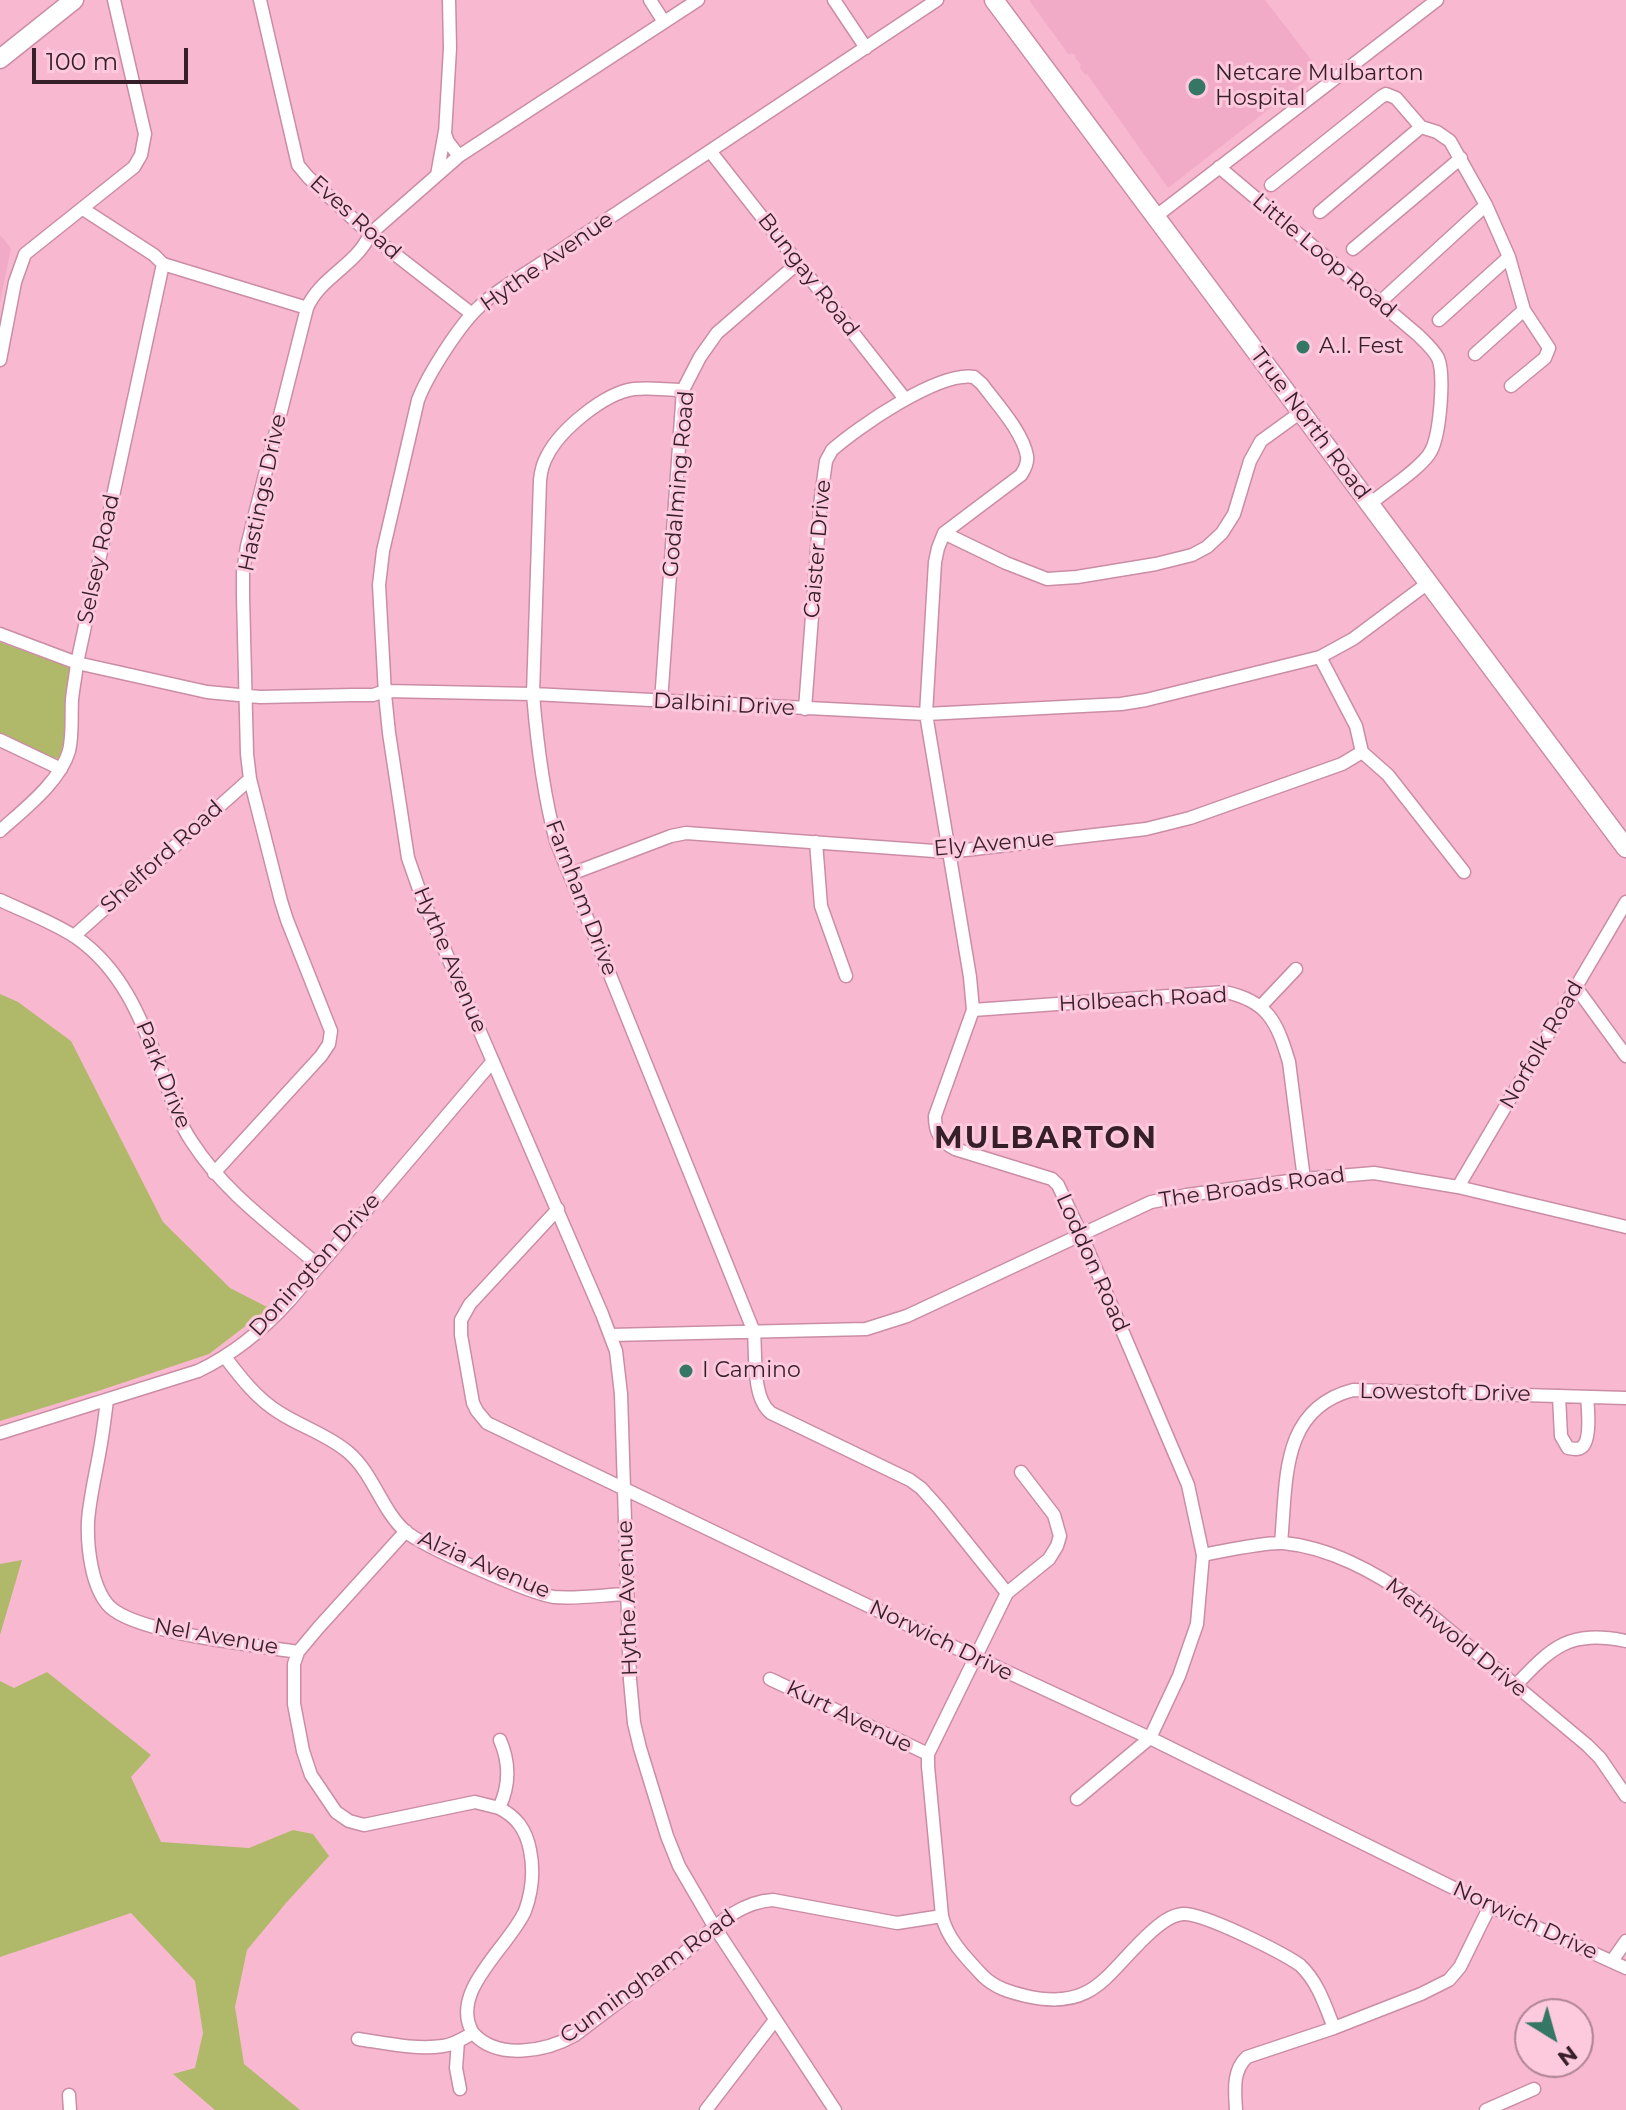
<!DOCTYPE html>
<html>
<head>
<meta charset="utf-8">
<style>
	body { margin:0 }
	#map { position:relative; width:1626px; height:2110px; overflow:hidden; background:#f8b8d0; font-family:Montserrat,sans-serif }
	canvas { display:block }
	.north { position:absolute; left:1514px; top:1998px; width:80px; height:80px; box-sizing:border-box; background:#fdc9dd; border:2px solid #ae8595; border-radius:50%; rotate:143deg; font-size:22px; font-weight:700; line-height:32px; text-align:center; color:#371f29 }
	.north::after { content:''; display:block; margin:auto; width:28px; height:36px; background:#357665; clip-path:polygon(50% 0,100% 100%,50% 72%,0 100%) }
	.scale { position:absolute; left:32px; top:48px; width:156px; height:36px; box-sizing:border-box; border:4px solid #371f29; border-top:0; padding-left:10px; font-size:24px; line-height:28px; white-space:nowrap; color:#371f29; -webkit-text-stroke:6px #fdc9dd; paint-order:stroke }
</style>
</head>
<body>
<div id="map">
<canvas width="1626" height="2110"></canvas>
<div class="north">N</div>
<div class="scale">100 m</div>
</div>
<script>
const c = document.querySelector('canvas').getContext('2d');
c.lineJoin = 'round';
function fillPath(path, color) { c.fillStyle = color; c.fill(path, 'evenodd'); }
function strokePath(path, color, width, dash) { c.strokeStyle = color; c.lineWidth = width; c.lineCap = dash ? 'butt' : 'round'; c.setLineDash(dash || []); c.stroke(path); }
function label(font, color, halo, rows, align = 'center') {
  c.font = font + ' Montserrat,sans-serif'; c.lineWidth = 6; c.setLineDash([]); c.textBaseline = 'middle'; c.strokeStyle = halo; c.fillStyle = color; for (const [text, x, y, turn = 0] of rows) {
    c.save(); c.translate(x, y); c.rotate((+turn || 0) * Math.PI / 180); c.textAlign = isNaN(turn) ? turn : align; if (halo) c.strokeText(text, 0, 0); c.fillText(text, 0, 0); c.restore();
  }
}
const built = new Path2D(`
	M1029,0H1265L1319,70L1168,188L1087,74L1085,75L1080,68L1081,65L1075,57L1077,56L1072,53L1069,55Z
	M0,235L11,248L0,302Z`);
const green = new Path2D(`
	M0,642L71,668V733L60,758L53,759L0,735Z
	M0,994L18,1002L71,1041L163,1222L230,1288L269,1308L209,1354L101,1390L0,1421Z
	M22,1560L0,1635V1564Z
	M47,1672L151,1755L131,1777L161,1842L249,1848L293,1830L313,1834L329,1856L286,1903L247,1950L235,2007L244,2064L300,2110H215L173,2074L195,2068L203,2033L195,1981L131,1913L0,1957V1681L14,1688Z`);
const street = new Path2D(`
	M260,0L298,165L308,177L374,238L472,314
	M449,0L450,48L445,134L448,142L459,156
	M650,0L664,22
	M834,0L866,48
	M710,151L905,399
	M1219,167L1418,335C1425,342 1433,349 1438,358C1445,375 1440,434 1431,451C1423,467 1385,491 1370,504
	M437,175L445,131
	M1271,185L1381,97L1386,94L1396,98L1421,127L1437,132L1450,141L1486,205L1509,257L1524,310L1549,348L1545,358L1511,386
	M83,209L154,255L163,264L307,308
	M1320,212L1421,127
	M1155,217L1437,0
	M1353,249L1461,158
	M1379,303L1486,205
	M1439,320L1509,257
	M1475,354L1524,310
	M0,360L15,282L25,254L134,167L141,155L145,134L114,0
	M683,390C667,390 650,387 634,389C604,393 560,430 547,456C543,463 541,471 540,480L533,694C537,743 543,793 556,841L754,1332C756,1356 752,1398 771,1413L910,1480L921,1488L939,1508L1007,1593
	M944,533L1006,563L1047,579L1077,577L1156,564L1192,555L1207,547L1222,533L1234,514L1250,461L1261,441L1301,412
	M0,634L77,663L207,692L260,697L353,695H373L385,691L533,694L926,714L1121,704L1146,700L1320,657L1353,639L1428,583
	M1320,657L1356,726L1362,752L1388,775L1464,872
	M661,702L683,390L700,357L717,333L798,263
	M805,709L821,497L826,461L832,450C858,427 939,371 974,377L982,384C996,403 1023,432 1027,456C1028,463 1025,469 1021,475L944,533L938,548L935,562L926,714L970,977L973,1010L935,1116C935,1133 940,1141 955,1149L1052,1179L1058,1185L1081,1234L1188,1485L1203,1555L1197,1624L1179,1676L1150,1738L1077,1799
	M0,740L61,769
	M0,831C23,810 60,782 69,751C73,734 71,717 72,700C73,688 76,675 77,663L163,264
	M816,842L821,906L846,976
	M571,874L671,836L686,833L948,852L1146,829L1190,818L1342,764L1362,752
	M0,900C25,912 53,922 77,938C121,969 140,1016 159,1064C169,1090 176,1119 192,1142C224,1192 274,1227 318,1265
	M74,936L250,779
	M1575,986L1626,1056
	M1261,1006L1296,969
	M973,1010L1225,992C1268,1001 1277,1022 1289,1062L1304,1179
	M214,1173L321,1056L329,1044L331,1031L287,920L281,901L250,779L247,754L243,596V572L247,546L307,308C320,277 357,265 370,234L459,156L698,0
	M1458,1187L1626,902
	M558,1209L470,1304L461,1320V1335L473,1403L477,1411L487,1423L975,1657L1150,1738L1490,1906L1626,1968
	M611,1335L866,1329L907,1316L1151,1202L1187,1195L1304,1179L1374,1173L1458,1187L1626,1227
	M225,1357C241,1378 257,1399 280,1413C302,1427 328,1435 348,1452C373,1473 381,1509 405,1531C422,1546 531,1594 554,1597C578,1599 603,1595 627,1594
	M1559,1396L1561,1436L1568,1448C1573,1449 1578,1450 1582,1447C1591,1440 1588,1408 1587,1397
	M107,1400C105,1416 103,1433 100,1449C96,1473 90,1496 88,1521C87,1546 91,1588 110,1607C139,1634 257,1645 298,1652
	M0,1433L198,1371C234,1354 263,1330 290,1300L493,1061
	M1021,1472L1054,1515L1060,1536L1057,1546L1049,1559L1007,1593L928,1754V1766L942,1916C947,1939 967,1959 983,1976C995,1988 1010,1992 1026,1996C1096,2012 1107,1971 1152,1931C1161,1923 1171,1915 1183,1914C1204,1913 1281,1952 1300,1965C1318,1982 1325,2005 1334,2028
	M406,1531L319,1627L298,1652L294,1664V1704L303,1751L311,1775L336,1812L349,1821L364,1825L475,1802L499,1808
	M1281,1543C1287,1480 1280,1409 1353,1390L1626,1398
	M1203,1555C1225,1551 1262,1542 1283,1543C1328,1547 1376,1572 1412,1599L1587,1745L1600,1758L1626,1796
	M770,1679L928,1754
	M1516,1685C1553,1646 1569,1630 1626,1641
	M1612,1961L1626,1941
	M473,2033C448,1992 509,1947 525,1911C532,1892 534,1870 530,1850C526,1830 517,1817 499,1808C510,1785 510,1763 500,1740
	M358,2039C385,2043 416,2050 443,2046C454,2045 464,2038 473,2033C498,2061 547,2051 575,2035C608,2010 641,1985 675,1960C705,1938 733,1902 773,1900L897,1923L942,1916
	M458,2041L456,2068L460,2089
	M69,2095L70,2110
	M706,2110L775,2020
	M835,2110L714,1926L679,1866L667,1836L640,1748L634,1723L630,1680L621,1394L616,1351L602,1314L421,895L408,858L389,733L385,694L379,585L383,551L418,400C428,374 460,324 480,306C497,290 519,278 537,266L937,0
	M1236,2110C1235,2091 1232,2071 1247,2057L1334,2028L1421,1994L1449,1980L1460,1967L1490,1906
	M1486,2110L1534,2089`);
const secondary = new Path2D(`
	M994,0L1626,848
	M0,59L74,0`);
const markers = [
	[1197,87,10,"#357665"],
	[1303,347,8,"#357665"],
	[686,1371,8,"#357665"]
];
const poiNames = [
	["Netcare Mulbarton",1215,74],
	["Hospital",1215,99],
	["A.I. Fest",1319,347],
	["I Camino",702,1371]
];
const streetNames = [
	["Eves Road",355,218,42],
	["Little Loop Road",1324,256,40],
	["Hythe Avenue",547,262,-35],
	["Bungay Road",808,275,52],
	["True North Road",1310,424,53],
	["Godalming Road",679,484,-85],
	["Hastings Drive",263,493,-78],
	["Caister Drive",818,549,-85],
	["Selsey Road",99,559,-78],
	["Dalbini Drive",724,705,3],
	["Ely Avenue",994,844,-5],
	["Shelford Road",162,857,-42],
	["Farnham Drive",581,898,69],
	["Hythe Avenue",450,960,67],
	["Holbeach Road",1143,1000,-3],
	["Norfolk Road",1542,1045,-60],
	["Park Drive",163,1075,68],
	["The Broads Road",1252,1188,-8],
	["Loddon Road",1092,1263,66],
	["Donington Drive",315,1265,-48],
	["Lowestoft Drive",1445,1393,1],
	["Alzia Avenue",484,1565,23],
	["Hythe Avenue",628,1598,-92],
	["Nel Avenue",216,1637,10],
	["Methwold Drive",1456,1638,39],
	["Norwich Drive",941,1641,26],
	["Kurt Avenue",849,1717,26],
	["Norwich Drive",1525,1921,25],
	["Cunningham Road",648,1977,-36]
];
const districtNames = [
	["MULBARTON",1046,1139]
];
fillPath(built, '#f1abc7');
fillPath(green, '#b0b96a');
strokePath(street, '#ca8da5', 15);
strokePath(secondary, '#ca8da5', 21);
strokePath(street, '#fff', 12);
strokePath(secondary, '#fff', 18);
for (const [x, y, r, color] of markers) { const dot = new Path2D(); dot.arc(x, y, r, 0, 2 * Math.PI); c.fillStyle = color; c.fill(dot); strokePath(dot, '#fdc9dd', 3); }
label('22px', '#371f29', '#fdc9dd', poiNames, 'left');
label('22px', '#371f29', '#fdc9dd', streetNames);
c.letterSpacing = '2px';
label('bold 30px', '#371f29', '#fdc9dd', districtNames);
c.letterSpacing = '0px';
</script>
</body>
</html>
